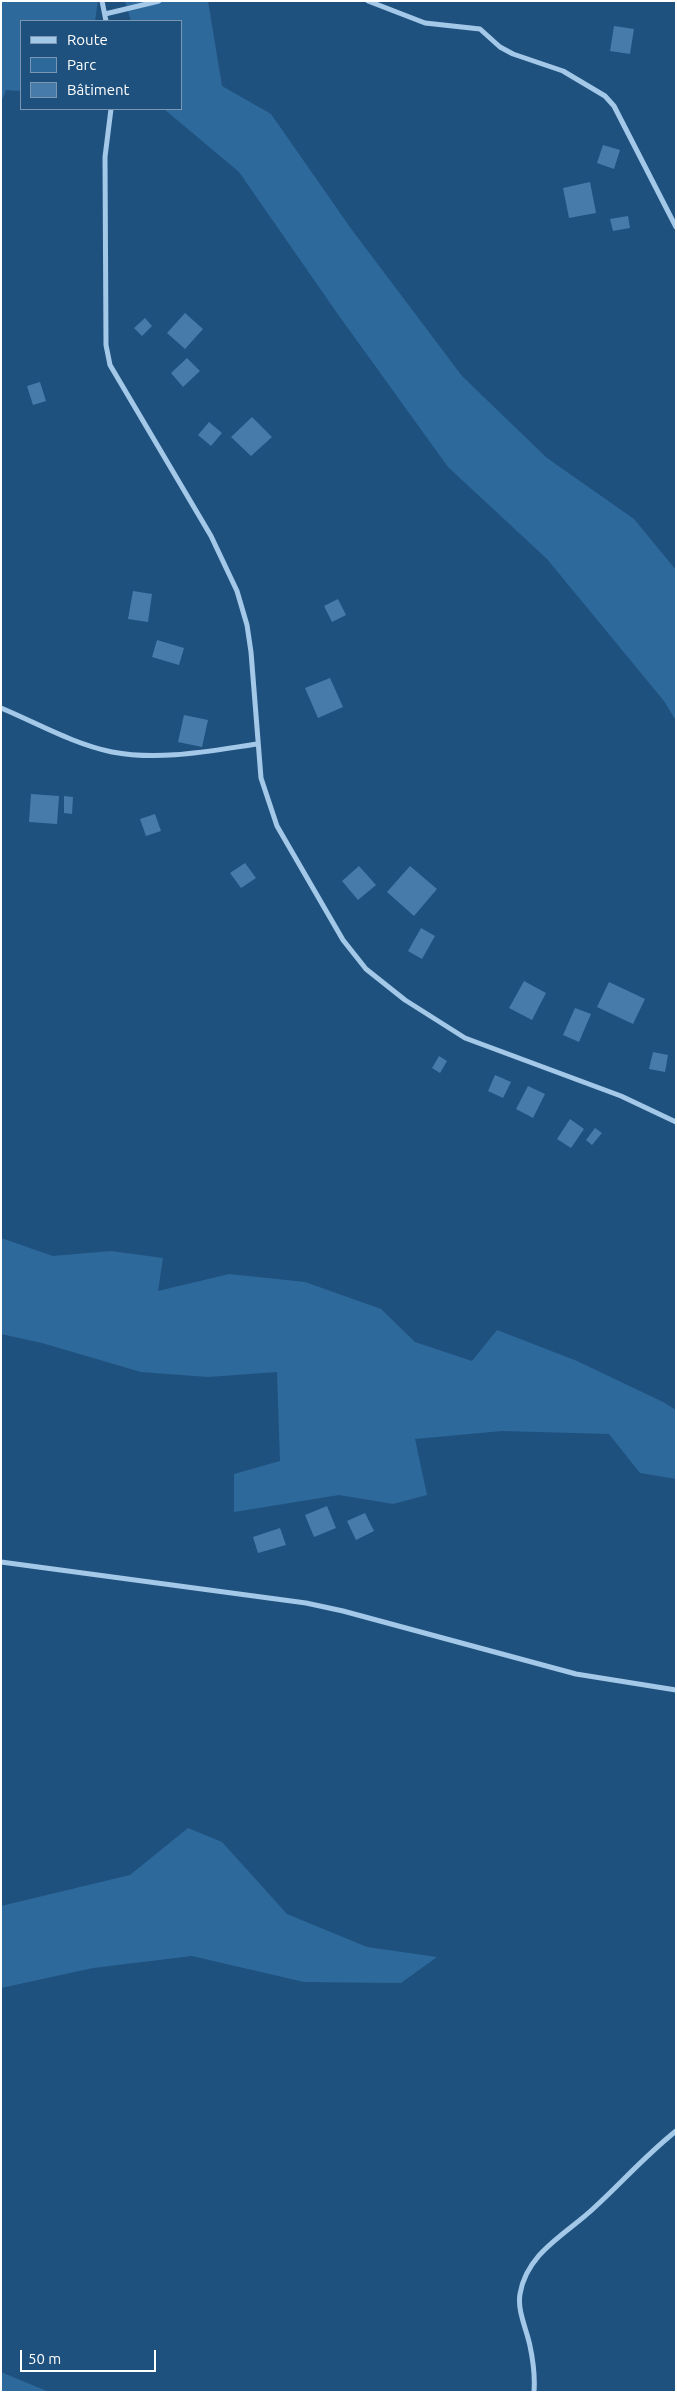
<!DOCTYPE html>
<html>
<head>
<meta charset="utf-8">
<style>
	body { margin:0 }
	#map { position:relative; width:677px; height:2393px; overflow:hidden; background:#1f517f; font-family:Ubuntu,sans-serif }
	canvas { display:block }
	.frame { position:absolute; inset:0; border:2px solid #fff; pointer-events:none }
	.legend { position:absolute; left:20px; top:20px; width:162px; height:90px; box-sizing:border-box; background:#1f517f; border:1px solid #7997b2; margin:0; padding:6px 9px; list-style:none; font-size:15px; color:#fff }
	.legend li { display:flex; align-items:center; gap:10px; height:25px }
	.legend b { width:25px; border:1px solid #7997b2 }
	.scale { position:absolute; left:20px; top:2350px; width:136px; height:22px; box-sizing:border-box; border:2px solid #fff; border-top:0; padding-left:6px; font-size:15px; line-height:18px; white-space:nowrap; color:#fff; -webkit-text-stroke:4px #1f517f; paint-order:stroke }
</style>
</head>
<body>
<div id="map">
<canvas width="677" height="2393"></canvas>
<div class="frame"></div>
<ul class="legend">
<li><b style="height:6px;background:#a3c8e8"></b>Route</li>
<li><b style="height:14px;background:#2e699c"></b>Parc</li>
<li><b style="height:14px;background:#477ba9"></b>Bâtiment</li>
</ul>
<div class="scale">50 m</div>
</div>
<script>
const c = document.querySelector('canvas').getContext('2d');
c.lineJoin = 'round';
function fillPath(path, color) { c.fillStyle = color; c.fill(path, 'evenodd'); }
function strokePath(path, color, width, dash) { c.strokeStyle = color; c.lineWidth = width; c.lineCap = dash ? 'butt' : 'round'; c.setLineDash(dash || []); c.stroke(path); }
const green = new Path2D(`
	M1,1H98L95,21H21V91L6,90L1,103Z
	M125,1H208L222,86L271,114L352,230L462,376L547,458L634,519L676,570V721L664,701L547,559L448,467L337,313L239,172L164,109H181V21H131Z
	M1,1238L53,1256L111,1251L163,1258L158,1291L229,1274L305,1282L381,1309L415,1342L472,1361L497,1330L577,1361L663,1402L676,1410V1479L640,1473L609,1434L502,1431L415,1439L427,1495L393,1504L339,1495L234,1512V1474L280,1461L277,1372L208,1377L141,1372L42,1343L1,1334Z
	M188,1828L222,1842L287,1914L367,1947L437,1957L401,1983L304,1982L192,1956L93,1968L1,1988V1906L130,1875Z
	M1,2372L49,2392H1Z`);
const building = new Path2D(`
	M614,26L634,29L630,54L610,51Z
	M603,145L620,150L614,169L597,163Z
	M590,182L596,213L569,218L563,188Z
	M628,216L630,228L613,231L610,219Z
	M185,313L203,329L185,349L167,333Z
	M145,318L152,326L142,336L134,328Z
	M187,358L200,371L183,387L171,373Z
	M40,382L46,401L33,405L27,386Z
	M252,417L272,437L251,456L231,437Z
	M209,422L222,433L211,446L198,435Z
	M133,591L152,594L148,622L128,619Z
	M338,599L346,615L332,622L324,606Z
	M157,640L184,648L179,665L152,657Z
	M330,678L343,707L318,718L305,688Z
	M184,715L208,720L202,747L178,742Z
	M31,794L59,796L57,824L29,822Z
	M64,796L73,797L72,814L64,813Z
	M155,814L161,831L146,836L140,819Z
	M245,863L256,878L241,888L230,873Z
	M359,866L376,885L358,900L342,881Z
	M410,866L437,889L414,916L387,892Z
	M421,928L435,936L422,959L408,951Z
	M524,981L546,993L532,1020L509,1008Z
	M609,982L645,999L633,1024L597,1007Z
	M575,1008L591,1014L579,1042L563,1035Z
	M653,1052L668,1055L665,1072L649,1069Z
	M439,1056L447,1061L440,1073L432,1068Z
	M495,1075L511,1082L503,1098L488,1091Z
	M528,1086L545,1094L533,1118L516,1109Z
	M570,1119L584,1129L571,1148L557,1139Z
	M595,1128L602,1133L592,1145L586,1140Z
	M327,1506L336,1528L314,1537L305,1515Z
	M365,1513L374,1531L356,1540L347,1521Z
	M280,1528L286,1545L258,1553L253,1537Z`);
const street = new Path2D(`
	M102,1L106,21
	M368,1L425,23L480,29L500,47L513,54L563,71L605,96L614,106L676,227
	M105,14L159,1
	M111,109L105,157L106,345L110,365L211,536L237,591L247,625L251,652L261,778L277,826L343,940L366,969L405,1000L465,1038L621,1096L676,1122
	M1,708C37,723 73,744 112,752C160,761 209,751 257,744
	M1,1562L306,1603L343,1611L576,1674L676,1690
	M534,2392C535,2378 533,2360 530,2346C527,2330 517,2311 520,2294C527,2252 567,2234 595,2207C622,2182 647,2154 676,2131`);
fillPath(green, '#2e699c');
fillPath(building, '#477ba9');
strokePath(street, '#a3c8e8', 5);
</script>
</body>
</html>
